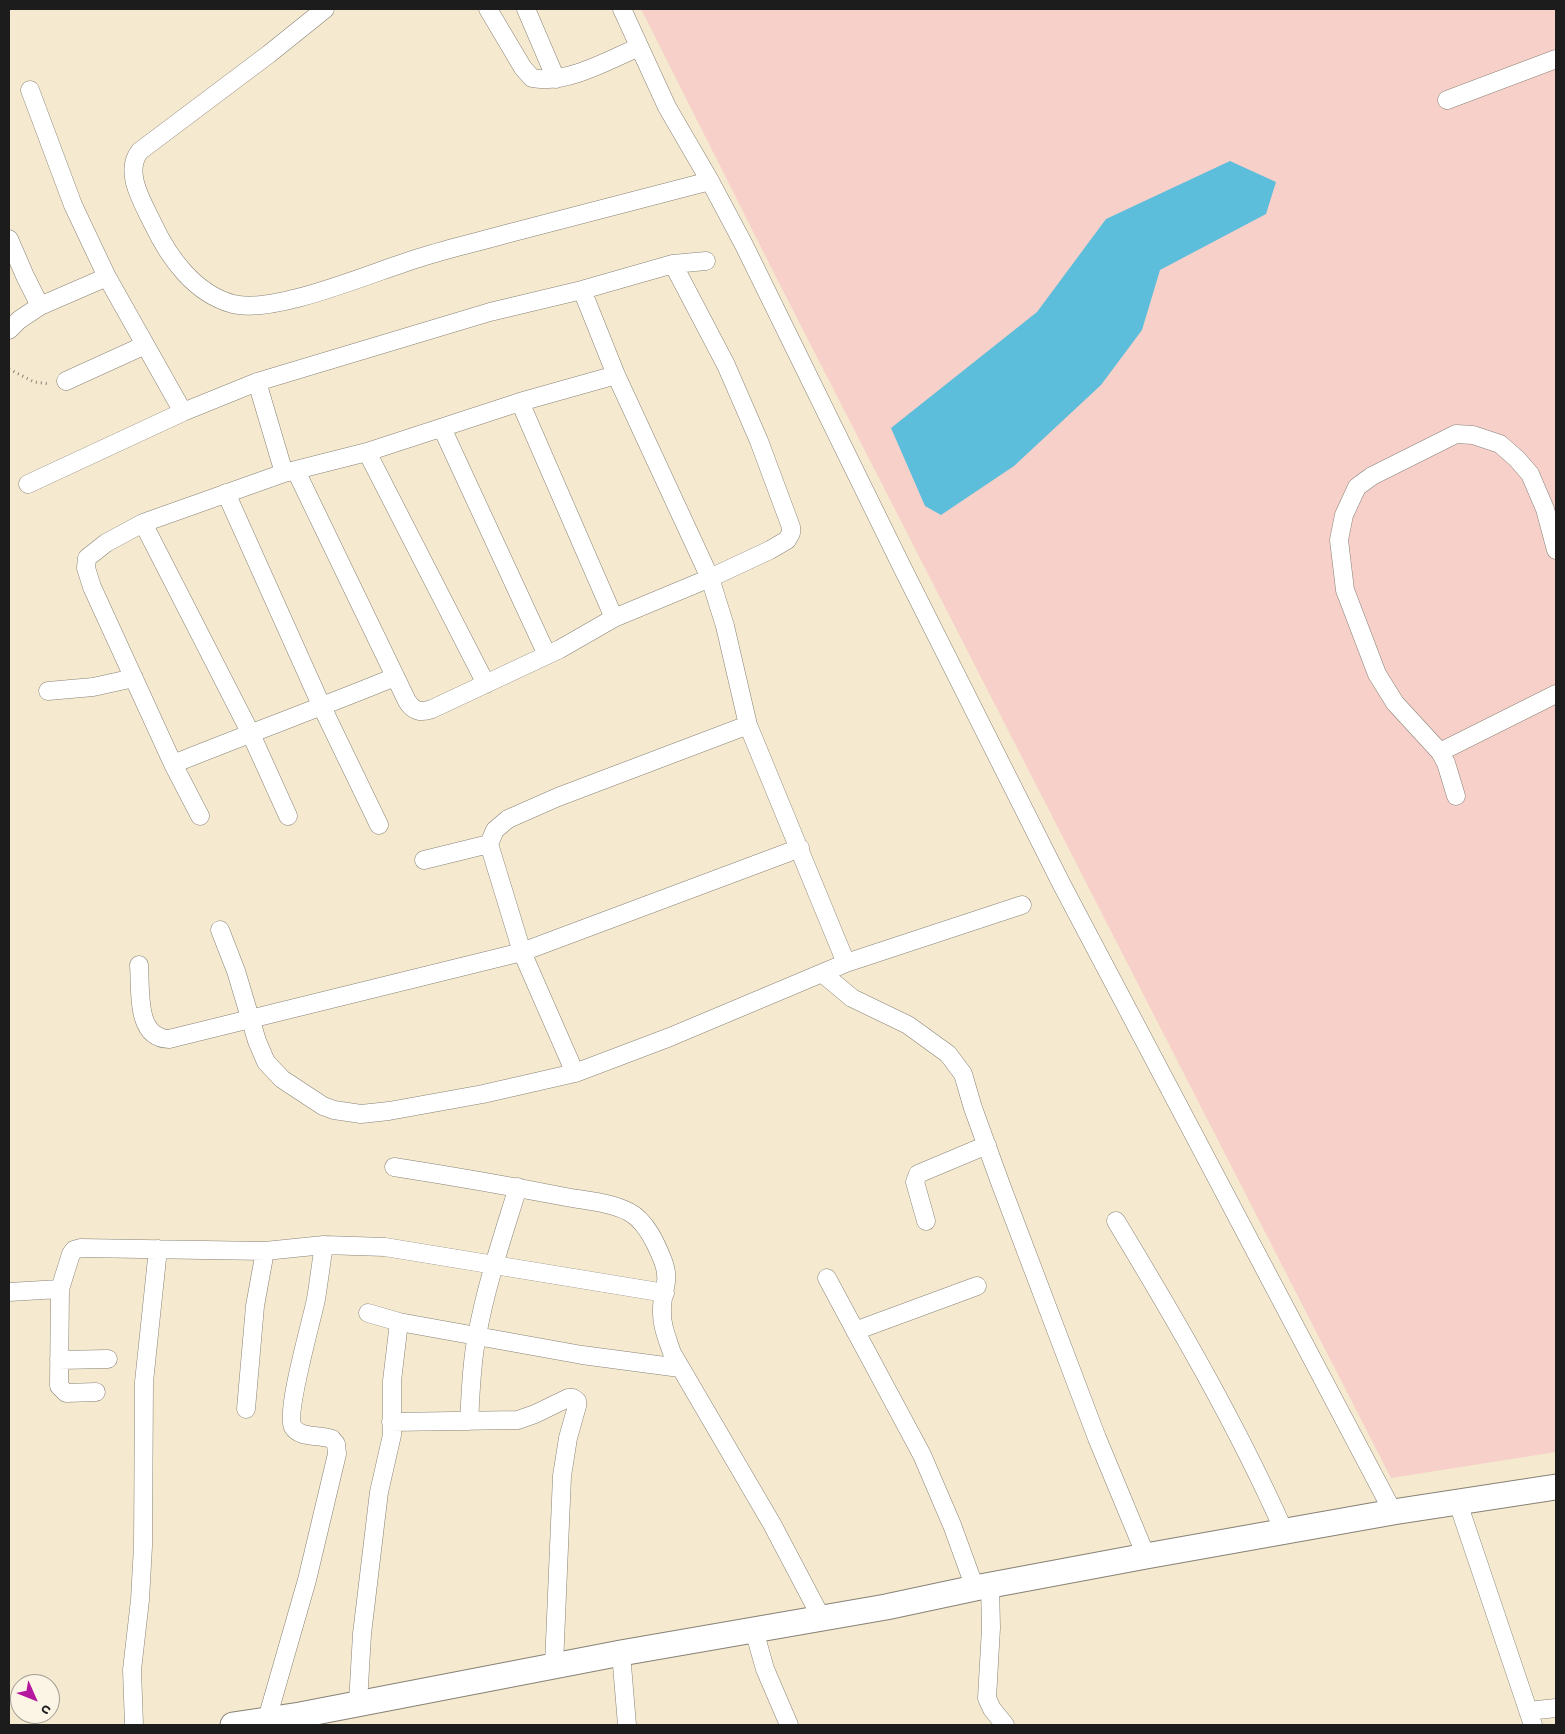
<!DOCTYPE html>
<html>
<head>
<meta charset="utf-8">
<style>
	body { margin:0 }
	#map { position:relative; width:1565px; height:1734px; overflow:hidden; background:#f5e9cf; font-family:"Gochi Hand",sans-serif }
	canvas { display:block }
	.frame { position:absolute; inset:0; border:10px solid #1c1c1c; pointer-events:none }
	.north { position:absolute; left:10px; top:1674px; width:50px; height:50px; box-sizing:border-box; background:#fcf5e5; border:1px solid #a29e95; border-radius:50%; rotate:134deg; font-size:14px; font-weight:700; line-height:20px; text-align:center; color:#1c1c1c }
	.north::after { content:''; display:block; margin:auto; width:18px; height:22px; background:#b5179e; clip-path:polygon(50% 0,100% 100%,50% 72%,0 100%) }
</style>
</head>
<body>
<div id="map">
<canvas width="1565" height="1734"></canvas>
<div class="frame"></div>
<div class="north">U</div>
</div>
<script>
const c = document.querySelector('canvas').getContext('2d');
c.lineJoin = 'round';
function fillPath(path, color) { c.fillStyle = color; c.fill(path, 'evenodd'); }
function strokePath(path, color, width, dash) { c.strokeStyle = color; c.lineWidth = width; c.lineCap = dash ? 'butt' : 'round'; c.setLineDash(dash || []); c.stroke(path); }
const built = new Path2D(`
	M641,9H1556V1452L1391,1478L777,279Z`);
const water = new Path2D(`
	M1230,161L1276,182L1266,214L1160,270L1142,330L1101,385L1014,466L941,515L925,506L891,428L1037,312L1106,219Z`);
const path = new Path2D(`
	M9,369L34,382L50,384`);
const minor = new Path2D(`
	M325,9L269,54L140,151C123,172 143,203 153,224C169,258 195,294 233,304C276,315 377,270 422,257C450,248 478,242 506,234C574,216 642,199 710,181
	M488,9L523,68L532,78C566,85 609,60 639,47
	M526,9L556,79
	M622,9L667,107L710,181L744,245L903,569L1062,885L1393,1512
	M30,90L73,205L107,277L183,412
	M1447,100L1556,59
	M9,239L25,276L40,306L107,277
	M582,290L616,375L710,578L725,626L748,725L846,963
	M9,330L19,320L40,306
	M66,381L145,345
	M257,382L284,473
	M520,402L614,618
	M442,428L547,655
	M367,452L486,684
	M296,471L407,701C413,711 421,713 432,709L560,649L614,618L710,578L770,550L787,540L791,533V527L759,441L726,365L673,264
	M28,484L183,412L257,382L490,312L582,290L673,264L706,261
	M226,493L322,707L379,825
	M143,523L250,732L288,816
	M48,691L93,687L134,678
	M1440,752L1556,694
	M173,764C247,734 322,707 395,677
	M1456,796L1446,763L1440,752L1395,703L1377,674L1345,590L1339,540L1344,515L1357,487L1372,476L1456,434L1473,435L1500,444L1517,459L1530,474L1545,509L1556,550
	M200,816L173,764L92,587L86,568L87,558L106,543L143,523L284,473L367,452L520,402L616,375
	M424,860L489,844
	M220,930L236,971L257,1041L266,1062L282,1079L323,1106L334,1110L361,1114L389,1111L483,1094L575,1073L670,1037L846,963L1022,905
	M139,965C141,990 135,1038 169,1039L522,952L489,844L495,830L508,819L558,797L748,725
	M822,973L852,998L908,1025L948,1054L963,1074L973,1108L1001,1185L1097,1438L1146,1556
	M575,1073L522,952L800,848
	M394,1167C452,1176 509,1186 566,1197C587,1201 610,1202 629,1212C646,1221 656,1243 663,1261C671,1282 662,1289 662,1309C661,1324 667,1338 672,1353L772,1524L822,1619
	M926,1221L915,1182L918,1174L987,1145
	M1116,1221C1177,1322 1236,1423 1284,1531
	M827,1278L922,1455L952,1525L975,1588
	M60,1289L59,1386L66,1393L96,1392
	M9,1292L60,1289L71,1254L74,1250L81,1248L265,1251L324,1245L385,1247L665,1293
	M368,1313L399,1322L582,1355L680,1368
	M855,1331L977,1286
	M59,1360L108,1359
	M246,1409L255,1306L265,1251
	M469,1421C471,1392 471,1364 477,1336C486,1285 503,1236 518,1187
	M391,1422L518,1420L535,1414L568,1398H573L577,1401V1406L568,1438L562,1476L554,1665
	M1458,1503L1533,1725
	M990,1585L991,1628L987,1698L992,1709L1005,1725
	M754,1630L765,1669L789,1725
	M621,1653L627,1725
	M358,1703L362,1634L379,1492L392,1435V1381L399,1322
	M1528,1711L1556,1708
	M267,1719L307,1580L337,1454L336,1444L332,1439C321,1434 300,1439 293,1427C285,1412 312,1320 316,1299C319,1281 321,1263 324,1245
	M134,1725L132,1670L140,1600L143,1546L144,1382L158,1249`);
const highway = new Path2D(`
	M233,1725L300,1715L621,1653L886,1607L975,1588L1146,1556L1393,1512L1556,1487`);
fillPath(built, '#f7d0ca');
fillPath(water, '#5dbedb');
strokePath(minor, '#888276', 19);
strokePath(highway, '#888276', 27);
strokePath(path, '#888276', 3, [1, 4]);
strokePath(minor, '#fff', 18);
strokePath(highway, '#fff', 25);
</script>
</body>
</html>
